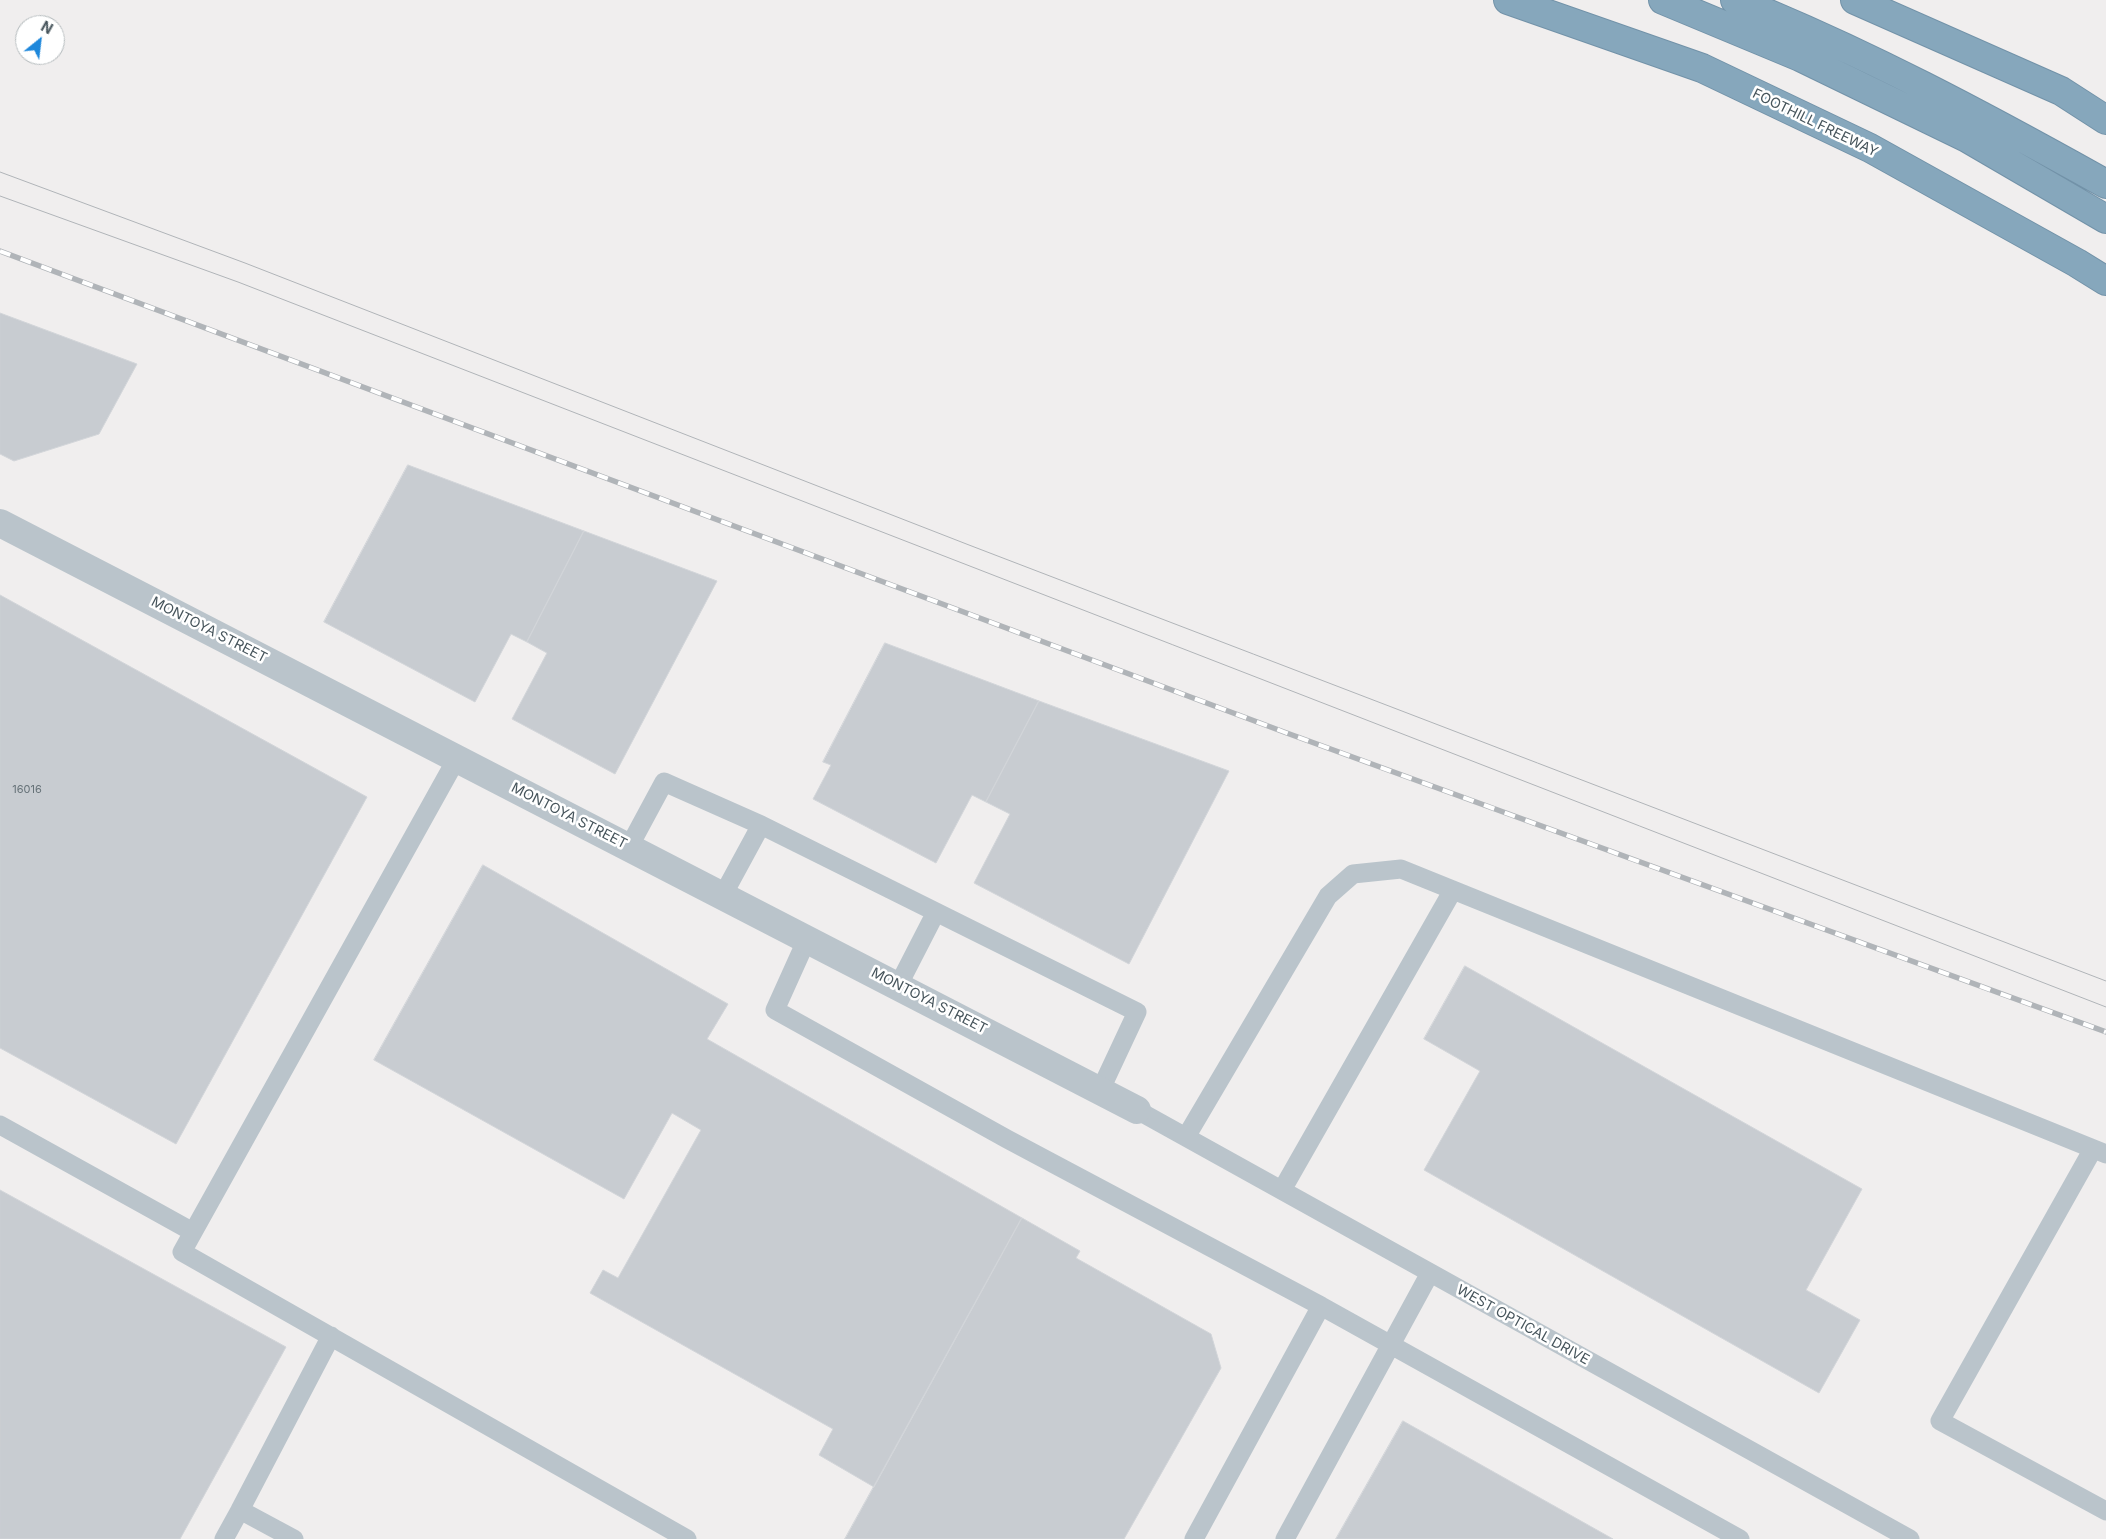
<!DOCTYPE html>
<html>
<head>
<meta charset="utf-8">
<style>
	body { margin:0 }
	#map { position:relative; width:2106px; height:1539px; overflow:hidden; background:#f0eeee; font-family:Inter,sans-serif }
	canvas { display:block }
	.north { position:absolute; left:15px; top:15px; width:50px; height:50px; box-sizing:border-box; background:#fff; border:1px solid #b5bbbd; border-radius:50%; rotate:29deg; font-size:14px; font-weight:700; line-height:20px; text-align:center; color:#46545b }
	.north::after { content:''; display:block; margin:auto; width:18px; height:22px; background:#1d87db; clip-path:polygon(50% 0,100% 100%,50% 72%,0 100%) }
</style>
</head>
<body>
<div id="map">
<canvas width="2106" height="1539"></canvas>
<div class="north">N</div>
</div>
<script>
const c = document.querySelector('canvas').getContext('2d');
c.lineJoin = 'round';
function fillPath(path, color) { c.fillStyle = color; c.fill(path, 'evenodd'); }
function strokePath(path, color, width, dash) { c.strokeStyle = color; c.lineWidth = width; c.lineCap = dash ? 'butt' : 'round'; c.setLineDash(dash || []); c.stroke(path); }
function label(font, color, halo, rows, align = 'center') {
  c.font = font + ' Inter,sans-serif'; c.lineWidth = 5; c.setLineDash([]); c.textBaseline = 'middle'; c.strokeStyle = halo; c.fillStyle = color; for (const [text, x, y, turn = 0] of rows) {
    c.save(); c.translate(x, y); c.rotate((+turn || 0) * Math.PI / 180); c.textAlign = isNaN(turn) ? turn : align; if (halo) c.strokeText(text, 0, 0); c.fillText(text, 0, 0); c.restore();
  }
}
const building = new Path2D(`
	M0,313L137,364L99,434L14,461L0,454Z
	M408,465L584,531L527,642L511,634L475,702L324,622Z
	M584,531L717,581L615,774L512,719L547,653L527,642Z
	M0,595L367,797L176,1144L0,1048Z
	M885,643L1039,701L986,802L972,795L936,863L813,799L831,765L823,762Z
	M1039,701L1229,771L1129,964L974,883L1010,814L986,802Z
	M483,865L728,1004L707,1039L1022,1218L874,1487L819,1455L833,1429L590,1293L603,1270L618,1278L701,1130L672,1113L624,1199L374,1060Z
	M1465,966L1862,1189L1806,1290L1860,1320L1819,1393L1424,1170L1480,1071L1424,1039Z
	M0,1190L286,1347L180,1539H0Z
	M1022,1218L1080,1251L1076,1258L1211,1334L1221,1368L1124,1539H845Z
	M1403,1421L1613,1539H1336Z`);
const lane = new Path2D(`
	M457,758L182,1252L687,1539
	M629,847L664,782L761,825
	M723,895L761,825L1137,1012L1100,1091
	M807,939L775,1010L1007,1139L1321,1306
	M898,986L936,912
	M1137,1110L1910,1539
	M0,1125L193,1232
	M1186,1137L1328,896L1353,874L1401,869L2106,1154
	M2093,1149L1940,1421L2106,1511
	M1282,1190L1453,890
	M224,1539L240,1510
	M294,1539L240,1510L331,1336
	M1194,1539L1321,1306L1740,1539
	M1285,1539L1430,1273`);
const street = new Path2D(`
	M0,523L1137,1110`);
const highway = new Path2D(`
	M1508,0L1702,68L1870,148L2077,263L2106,281
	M1663,0L1800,57L1967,138L2106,219
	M1735,0C1863,51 1986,117 2106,184
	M1855,0L2061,91L2106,120`);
const tram = new Path2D(`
	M0,172L245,263L969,545L2106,981
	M0,196L238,282L2106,1007`);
const rail = new Path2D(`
	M0,251L1284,732L2106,1032`);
const numberNames = [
	["16016",27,790]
];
const streetNames = [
	["FOOTHILL FREEWAY",1815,123,26],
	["MONTOYA STREET",209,630,27],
	["MONTOYA STREET",569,816,27],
	["MONTOYA STREET",929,1001,27],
	["WEST OPTICAL DRIVE",1523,1325,29]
];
fillPath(building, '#c8ccd1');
strokePath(building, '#d2d5d9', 1);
strokePath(highway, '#7292a8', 30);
strokePath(lane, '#bac4cb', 19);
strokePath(street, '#bac4cb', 28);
strokePath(highway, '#86a7bc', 28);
strokePath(tram, '#b0b4b8', 1);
strokePath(rail, '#b0b4b8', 5.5);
strokePath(rail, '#fff', 4, [11]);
label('11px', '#667278', null, numberNames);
label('14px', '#46545b', '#fff', streetNames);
</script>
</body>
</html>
